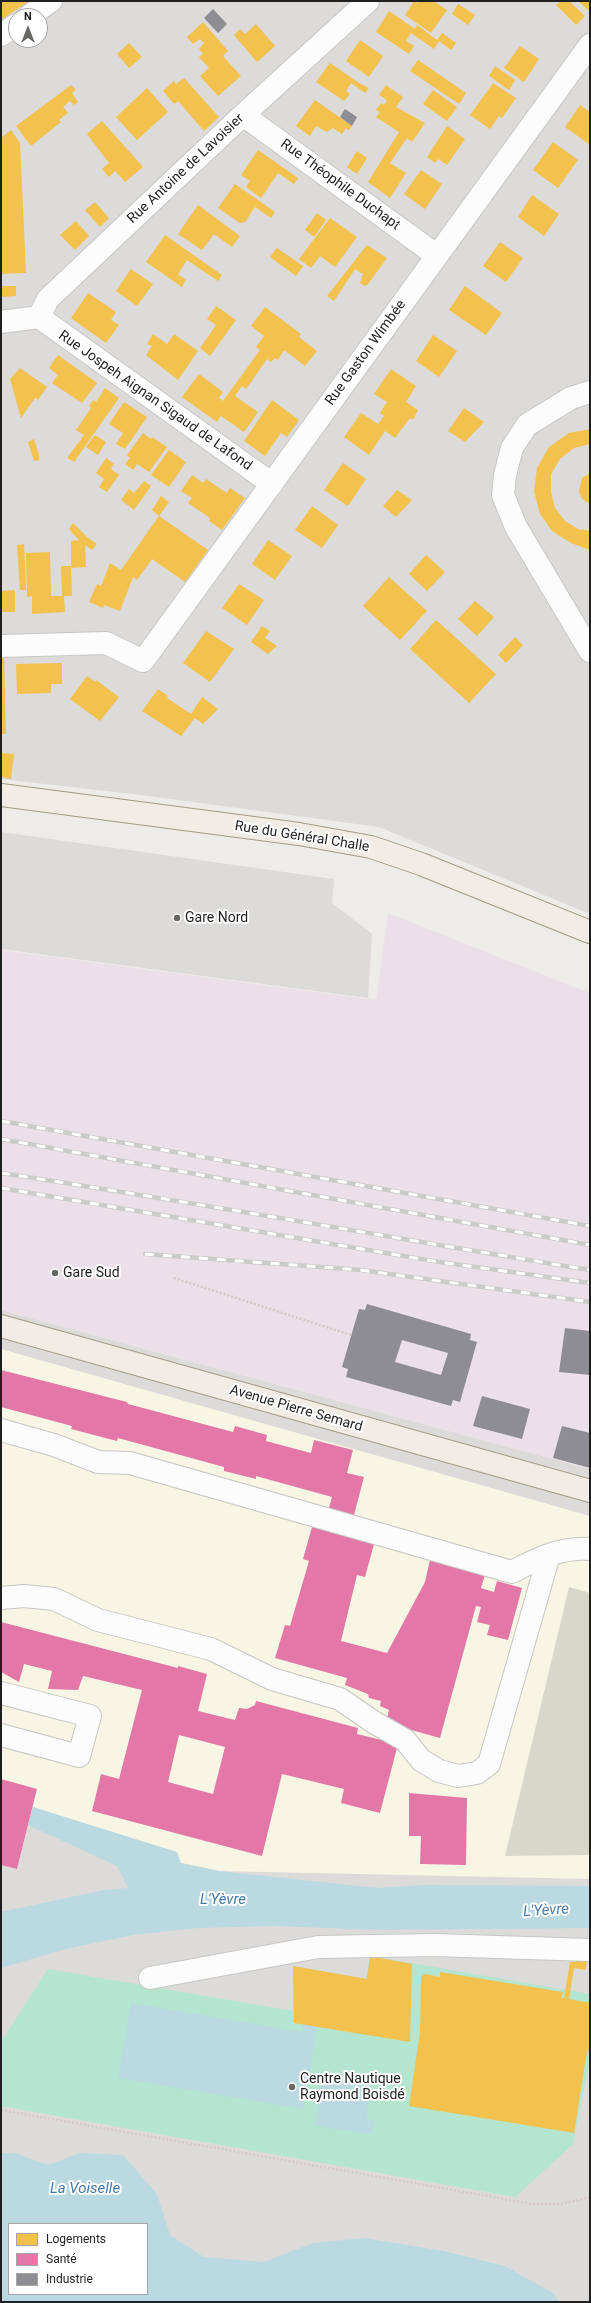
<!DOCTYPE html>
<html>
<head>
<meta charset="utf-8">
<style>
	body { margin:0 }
	#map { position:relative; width:591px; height:2303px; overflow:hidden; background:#edece8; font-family:Roboto,sans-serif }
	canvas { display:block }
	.frame { position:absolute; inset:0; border:2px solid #1f1f1f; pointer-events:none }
	.legend { position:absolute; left:8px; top:2223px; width:140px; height:72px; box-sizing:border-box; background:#fff; border:1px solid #a5a5a5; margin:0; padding:5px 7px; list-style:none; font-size:12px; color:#1f1f1f }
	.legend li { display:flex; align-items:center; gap:8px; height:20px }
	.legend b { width:20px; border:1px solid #a5a5a5 }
	.north { position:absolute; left:8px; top:8px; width:40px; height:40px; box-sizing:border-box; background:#fff; border:1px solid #a5a5a5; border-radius:50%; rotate:0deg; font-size:11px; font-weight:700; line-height:16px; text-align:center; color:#1f1f1f }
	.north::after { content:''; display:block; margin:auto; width:14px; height:18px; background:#676765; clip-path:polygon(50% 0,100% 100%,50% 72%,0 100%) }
</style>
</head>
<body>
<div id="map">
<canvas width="591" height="2303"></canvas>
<div class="frame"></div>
<ul class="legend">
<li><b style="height:11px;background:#f2c14e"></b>Logements</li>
<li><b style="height:11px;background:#e377a8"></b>Santé</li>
<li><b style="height:11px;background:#8d8d92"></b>Industrie</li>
</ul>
<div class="north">N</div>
</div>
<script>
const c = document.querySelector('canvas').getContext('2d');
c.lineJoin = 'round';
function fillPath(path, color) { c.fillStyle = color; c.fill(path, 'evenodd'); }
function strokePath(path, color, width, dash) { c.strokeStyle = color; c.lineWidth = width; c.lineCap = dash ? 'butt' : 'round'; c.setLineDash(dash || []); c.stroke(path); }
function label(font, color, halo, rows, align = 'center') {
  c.font = font + ' Roboto,sans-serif'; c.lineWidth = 4; c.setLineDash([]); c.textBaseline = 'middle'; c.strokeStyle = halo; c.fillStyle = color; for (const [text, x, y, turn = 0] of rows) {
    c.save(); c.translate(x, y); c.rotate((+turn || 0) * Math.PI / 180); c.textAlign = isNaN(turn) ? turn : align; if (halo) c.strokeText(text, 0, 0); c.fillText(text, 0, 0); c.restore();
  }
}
const residential = new Path2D(`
	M1,1H590V914L379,827L141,795L1,779ZM16,16H40V40H16Z
	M1,832L334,879L332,903L372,934L368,998L1,949Z
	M1,1310L590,1469V2302H1ZM9,2224H147V2294H9Z`);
const industrial = new Path2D(`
	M388,913L590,993V1469L1,1310V950L376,1000Z`);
const education = new Path2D(`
	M1,1349L590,1516V1879L219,1871L181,1863L33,1807L17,1869L1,1865Z`);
const construction = new Path2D(`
	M569,1587L590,1593V1855L505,1856Z`);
const pitch = new Path2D(`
	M370,1956L590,1994V2059L573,2144L515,2197L1,2106V2042L48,1969L293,2011V1966L366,1979Z`);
const water = new Path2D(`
	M33,1807L177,1852L181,1863L219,1871L377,1888L423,1885L590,1886V1928L382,1930L274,1926L198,1928L133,1935L66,1949L1,1968V1912L104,1890L128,1888L117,1866L28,1825Z
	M131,2003L302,2032L305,2018L318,2020L303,2109L118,2078Z
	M322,2079L371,2086L366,2119L374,2120L372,2134L315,2126Z
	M1,2153H14L48,2165L80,2153L123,2155L157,2194L170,2235L204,2257L264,2262L313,2243L364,2238L444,2251L505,2266L553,2293L559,2302H1ZM9,2224H147V2294H9Z`);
const homes = new Path2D(`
	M1,1H29L1,20Z
	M414,1L417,3L419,1H433L447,10L431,33L405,15Z
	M561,1H569L585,16L576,25L556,5Z
	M578,1H590V12Z
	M458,4L475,15L468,25L452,14Z
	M389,11L415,29L417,25L437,40L442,33L456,43L451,50L439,41L434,49L411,33L406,41L414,46L409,54L376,32Z
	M203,22L228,51L223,56L241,76L218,96L200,76L209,68L199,57L203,54L199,49L204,43L200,39L193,44L187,37Z
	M256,24L275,46L257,62L234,35L240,29L245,34Z
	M360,40L383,56L369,77L346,61Z
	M129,43L142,57L129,68L117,54Z
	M520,46L539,59L524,82L504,68Z
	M418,60L466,93L459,104L410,71Z
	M330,63L359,83L369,88L365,93L351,83L346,91L350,94L344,101L316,82Z
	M495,66L515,80L509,90L489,76Z
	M184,78L219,117L204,131L178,101L174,104L163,91L174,81L176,84Z
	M493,83L516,98L502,118L499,116L490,129L470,115Z
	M71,85L76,90L72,93L78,102L74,105L70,101L63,107L68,113L59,120L61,122L31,146L16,126Z
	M386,85L403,97L396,107L425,123L412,142L407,138L390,163L406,173L390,198L368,182L399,132L376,117L380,112L376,110L381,103L384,105L387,100L379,95Z
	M147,88L168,112L137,140L116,117Z
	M433,90L457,107L447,121L423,104Z
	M315,100L352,126L349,130L346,128L342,134L333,128L327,132L316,126L310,136L296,126Z
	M580,105L590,112V145L565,127Z
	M102,121L143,167L125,182L115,171L109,177L102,169L109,163L87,134Z
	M447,126L465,139L447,165L438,159L435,163L427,157Z
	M11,130L20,143L26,273L1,274V138Z
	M553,142L578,160L558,188L533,170Z
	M258,150L298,178L294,184L278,173L261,198L246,187L250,181L241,175Z
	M357,151L367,158L357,174L347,167Z
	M421,170L442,184L425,209L404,194Z
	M235,184L275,212L271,218L255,207L245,222L240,223L218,208Z
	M532,195L559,214L544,236L518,217Z
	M95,202L109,218L100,227L85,210Z
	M198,205L240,236L232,247L214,234L202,250L178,234Z
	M317,213L326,220L314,237L305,230Z
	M330,218L357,237L335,267L320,256L311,268L299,259Z
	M76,221L89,236L75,250L60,235Z
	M165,235L222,275L218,281L187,260L178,274L186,280L182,287L146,262Z
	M500,242L523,258L506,282L483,266Z
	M367,245L387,258L368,284L365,286L360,283L363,274L355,269L334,301L327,296Z
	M277,248L303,266L296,276L270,257Z
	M131,269L153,284L137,306L116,291Z
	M1,286H16V296L1,297Z
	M465,286L502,313L486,335L449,310Z
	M88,293L116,312L111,320L119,325L106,343L71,318Z
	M216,306L236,320L210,356L200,348L216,325L207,319Z
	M265,307L301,334L299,337L317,351L305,366L284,350L278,360L275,358L271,362L267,359L246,389L242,386L235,396L258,412L244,432L221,416L217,422L182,397L199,374L223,392L219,398L223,401L260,350L256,347L264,336L251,326Z
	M153,334L167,344L174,334L198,351L178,380L146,355L152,346L147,344Z
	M433,335L457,351L439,377L416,361Z
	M58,355L97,383L82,403L52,383L58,375L49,368Z
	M20,368L47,387L38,400L35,398L21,418L10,379Z
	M391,369L416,386L406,402L418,410L413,420L410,418L395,438L385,431L369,455L344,437L361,413L378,424L384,416L380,413L387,402L374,394Z
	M105,388L119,398L74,462L67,458L84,435L76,430L91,408L89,406L93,400L96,402Z
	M272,400L299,420L287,437L281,433L265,456L244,441Z
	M124,402L147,417L125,449L116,444L123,433L109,424Z
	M464,408L484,422L465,442L448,431Z
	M590,429V444L574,448L560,459L551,474V492L555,508L565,521L578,529L590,531V550L571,543L552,531L540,514L534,491L537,468L549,447L569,433Z
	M143,433L151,439L152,437L167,447L149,472L137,464L133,470L125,464L130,458L127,455Z
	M95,435L106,442L98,455L86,447Z
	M34,439L39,455V460L34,461L28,442Z
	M169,450L186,462L169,487L151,475Z
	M106,458L114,464L111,469L119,475L107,492L99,487L104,479L96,473Z
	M343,463L366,479L348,506L324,490Z
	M590,473V504L582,499L579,491L582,478Z
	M192,475L203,483L206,479L227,493L230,488L245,498L222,530L209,521L210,518L188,503L192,498L181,491Z
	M144,481L151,486L134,510L121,500L129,489L134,493Z
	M397,490L412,500L396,517L383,506Z
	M161,496L169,502L159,516L208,550L185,582L152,559L137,580L133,577L120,611L104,605L103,608L89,602L97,584L101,586L110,563L121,570L159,516L152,510Z
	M312,506L338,525L322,548L295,530Z
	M73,523L87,537L97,544L92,550L85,545L86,567L71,568L72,596H64L65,612L32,614V596L27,597L26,553L50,552L51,596H62L61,566H71V541L79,540L69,529Z
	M268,540L292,556L275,580L252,564Z
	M24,544L26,590H20L17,545Z
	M426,555L445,572L427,591L409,574Z
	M389,577L427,611L400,640L363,606Z
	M239,584L264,600L247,625L222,608Z
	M15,590V612H1V591Z
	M475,601L494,617L477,636L458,619Z
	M436,620L496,674L469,703L410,649Z
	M262,626L270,631L265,638L277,646L268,654L251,642Z
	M206,631L234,649L210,682L183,663Z
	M515,637L523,645L506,663L498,655Z
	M1,653H4L6,734H1Z
	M62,663V684H51V693L17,694L16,664Z
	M87,676L95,682L96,680L119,697L100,721L70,699Z
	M158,689L168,696L167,698L191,714L202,697L218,709L203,724L195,718L181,736L142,711Z
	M1,753L14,754L11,779L1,777Z
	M370,1956L412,1964L410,2042L294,2023L293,1966L367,1979Z
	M576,1960L587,1962L585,1970L574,1968L569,1999L590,2003V2045L586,2057L574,2133L409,2106L420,2032L421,1977L425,1974L440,1977V1972L563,1992L561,1998H564L570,1962H576Z`);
const health = new Path2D(`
	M1,1370L127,1402L128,1404L233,1432L235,1426L267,1435L266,1441L311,1453L314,1440L353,1450L347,1473L364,1477L354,1515L329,1508L332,1497L256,1476V1479L224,1471V1467L118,1438L117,1441L71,1429L72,1426L1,1407Z
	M312,1527L374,1544L365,1577L357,1575L341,1641L387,1653L425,1582L430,1560L485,1575L481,1588L494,1592L497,1581L522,1588L508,1640L487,1635L490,1625L477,1622L481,1607L476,1606L440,1738L386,1723L389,1710L380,1706L381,1701L369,1698L368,1694L345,1685L347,1678L275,1658L285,1625L290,1626L309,1561L303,1559Z
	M1,1622L178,1668V1666L207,1674L198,1711L235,1720L239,1708L247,1709L255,1705L256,1701L358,1728L357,1734L398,1744L380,1813L341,1803L344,1789L282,1774L262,1856L92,1811L101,1774L119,1779L142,1690L83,1676L78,1690L48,1689L52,1671L24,1664L19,1682L1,1672ZM179,1735L225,1747L213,1794L168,1782Z
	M1,1779L37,1789L17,1869L1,1865Z
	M409,1793L467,1798L466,1865L420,1864L421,1836H409Z`);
const industry = new Path2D(`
	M213,9L227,24L218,33L204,18Z
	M345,109L357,117L352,126L340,117Z
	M367,1304L471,1334L470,1340L477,1342L460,1402L453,1400L451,1406L346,1377L348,1369L342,1367L359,1309L365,1310ZM402,1340L448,1353L441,1375L395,1362Z
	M565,1328L590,1331V1375L559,1372Z
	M482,1396L530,1409L522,1439L473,1426Z
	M562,1426L590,1433V1468L553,1458Z`);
const path = new Path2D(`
	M174,1278L351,1335
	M587,2052L590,2053
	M1,2110L532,2204H561L590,2197`);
const minor = new Path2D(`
	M29,16L51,1
	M1,35L16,25
	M243,115L436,255
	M39,317L272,484
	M1,322L39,317L48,299L243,115L368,1
	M590,392L571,398L527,425L512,448L505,475L503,495L516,527L590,651
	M1,646L106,643L143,661L590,45
	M1,1430L54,1445L98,1462L130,1463L512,1572C536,1559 561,1547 590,1549
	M1,1598L24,1596L54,1599L98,1620L211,1649L272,1679L340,1699L375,1723L405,1740L421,1760L439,1771L458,1776L477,1773L489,1764L549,1555
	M1,1693L90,1716L79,1756L1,1735
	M150,1978L318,1947L435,1945L590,1950`);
const major = new Path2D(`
	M1,795L299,834L371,847L421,864L590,932
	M1,1326L590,1491`);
const rail = new Path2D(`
	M1,1121L590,1226
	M1,1139L590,1245
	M1,1173C198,1203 394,1238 590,1270
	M1,1188L433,1261L590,1283
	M145,1254L361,1270L590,1302`);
const markers = [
	[177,918,4,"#676765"],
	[55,1273,4,"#676765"],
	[292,2087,4,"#676765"]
];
const streetNames = [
	["Rue Antoine de Lavoisier",186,169,-43],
	["Rue Théophile Duchapt",340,185,36],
	["Rue Gaston Wimbée",366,353,-54],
	["Rue Jospeh Aignan Sigaud de Lafond",155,401,35],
	["Rue du Général Challe",302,837,9],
	["Avenue Pierre Semard",296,1409,16]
];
const poiNames = [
	["Gare Nord",185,918],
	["Gare Sud",63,1273],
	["Centre Nautique",300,2079],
	["Raymond Boisdé",300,2095]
];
const waterNames = [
	["L'Yèvre",223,1900],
	["L'Yèvre",546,1911,-4],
	["La Voiselle",85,2189]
];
fillPath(residential, '#dcdbd9');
fillPath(industrial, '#ebe0e7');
fillPath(education, '#f7f6e4');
fillPath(construction, '#d7d7ca');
fillPath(pitch, '#b3e5d0');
fillPath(water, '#bbd9e1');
fillPath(homes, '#f2c14e');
fillPath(health, '#e377a8');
fillPath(industry, '#8d8d92');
strokePath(minor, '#c6c6c4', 24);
strokePath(major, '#a49a84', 24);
strokePath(path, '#d6c9c7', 2.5, [2, 2]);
strokePath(minor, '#fcfcfc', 22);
strokePath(major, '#f1ece5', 22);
strokePath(rail, '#cbcbca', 4.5);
strokePath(rail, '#fff', 3, [9]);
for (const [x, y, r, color] of markers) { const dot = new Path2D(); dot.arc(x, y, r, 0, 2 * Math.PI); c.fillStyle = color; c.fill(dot); strokePath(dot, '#fff', 1.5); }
label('14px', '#1f1f1f', '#fff', streetNames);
label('14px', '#1f1f1f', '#fff', poiNames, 'left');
label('italic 15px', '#4779a9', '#fff', waterNames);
</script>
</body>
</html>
